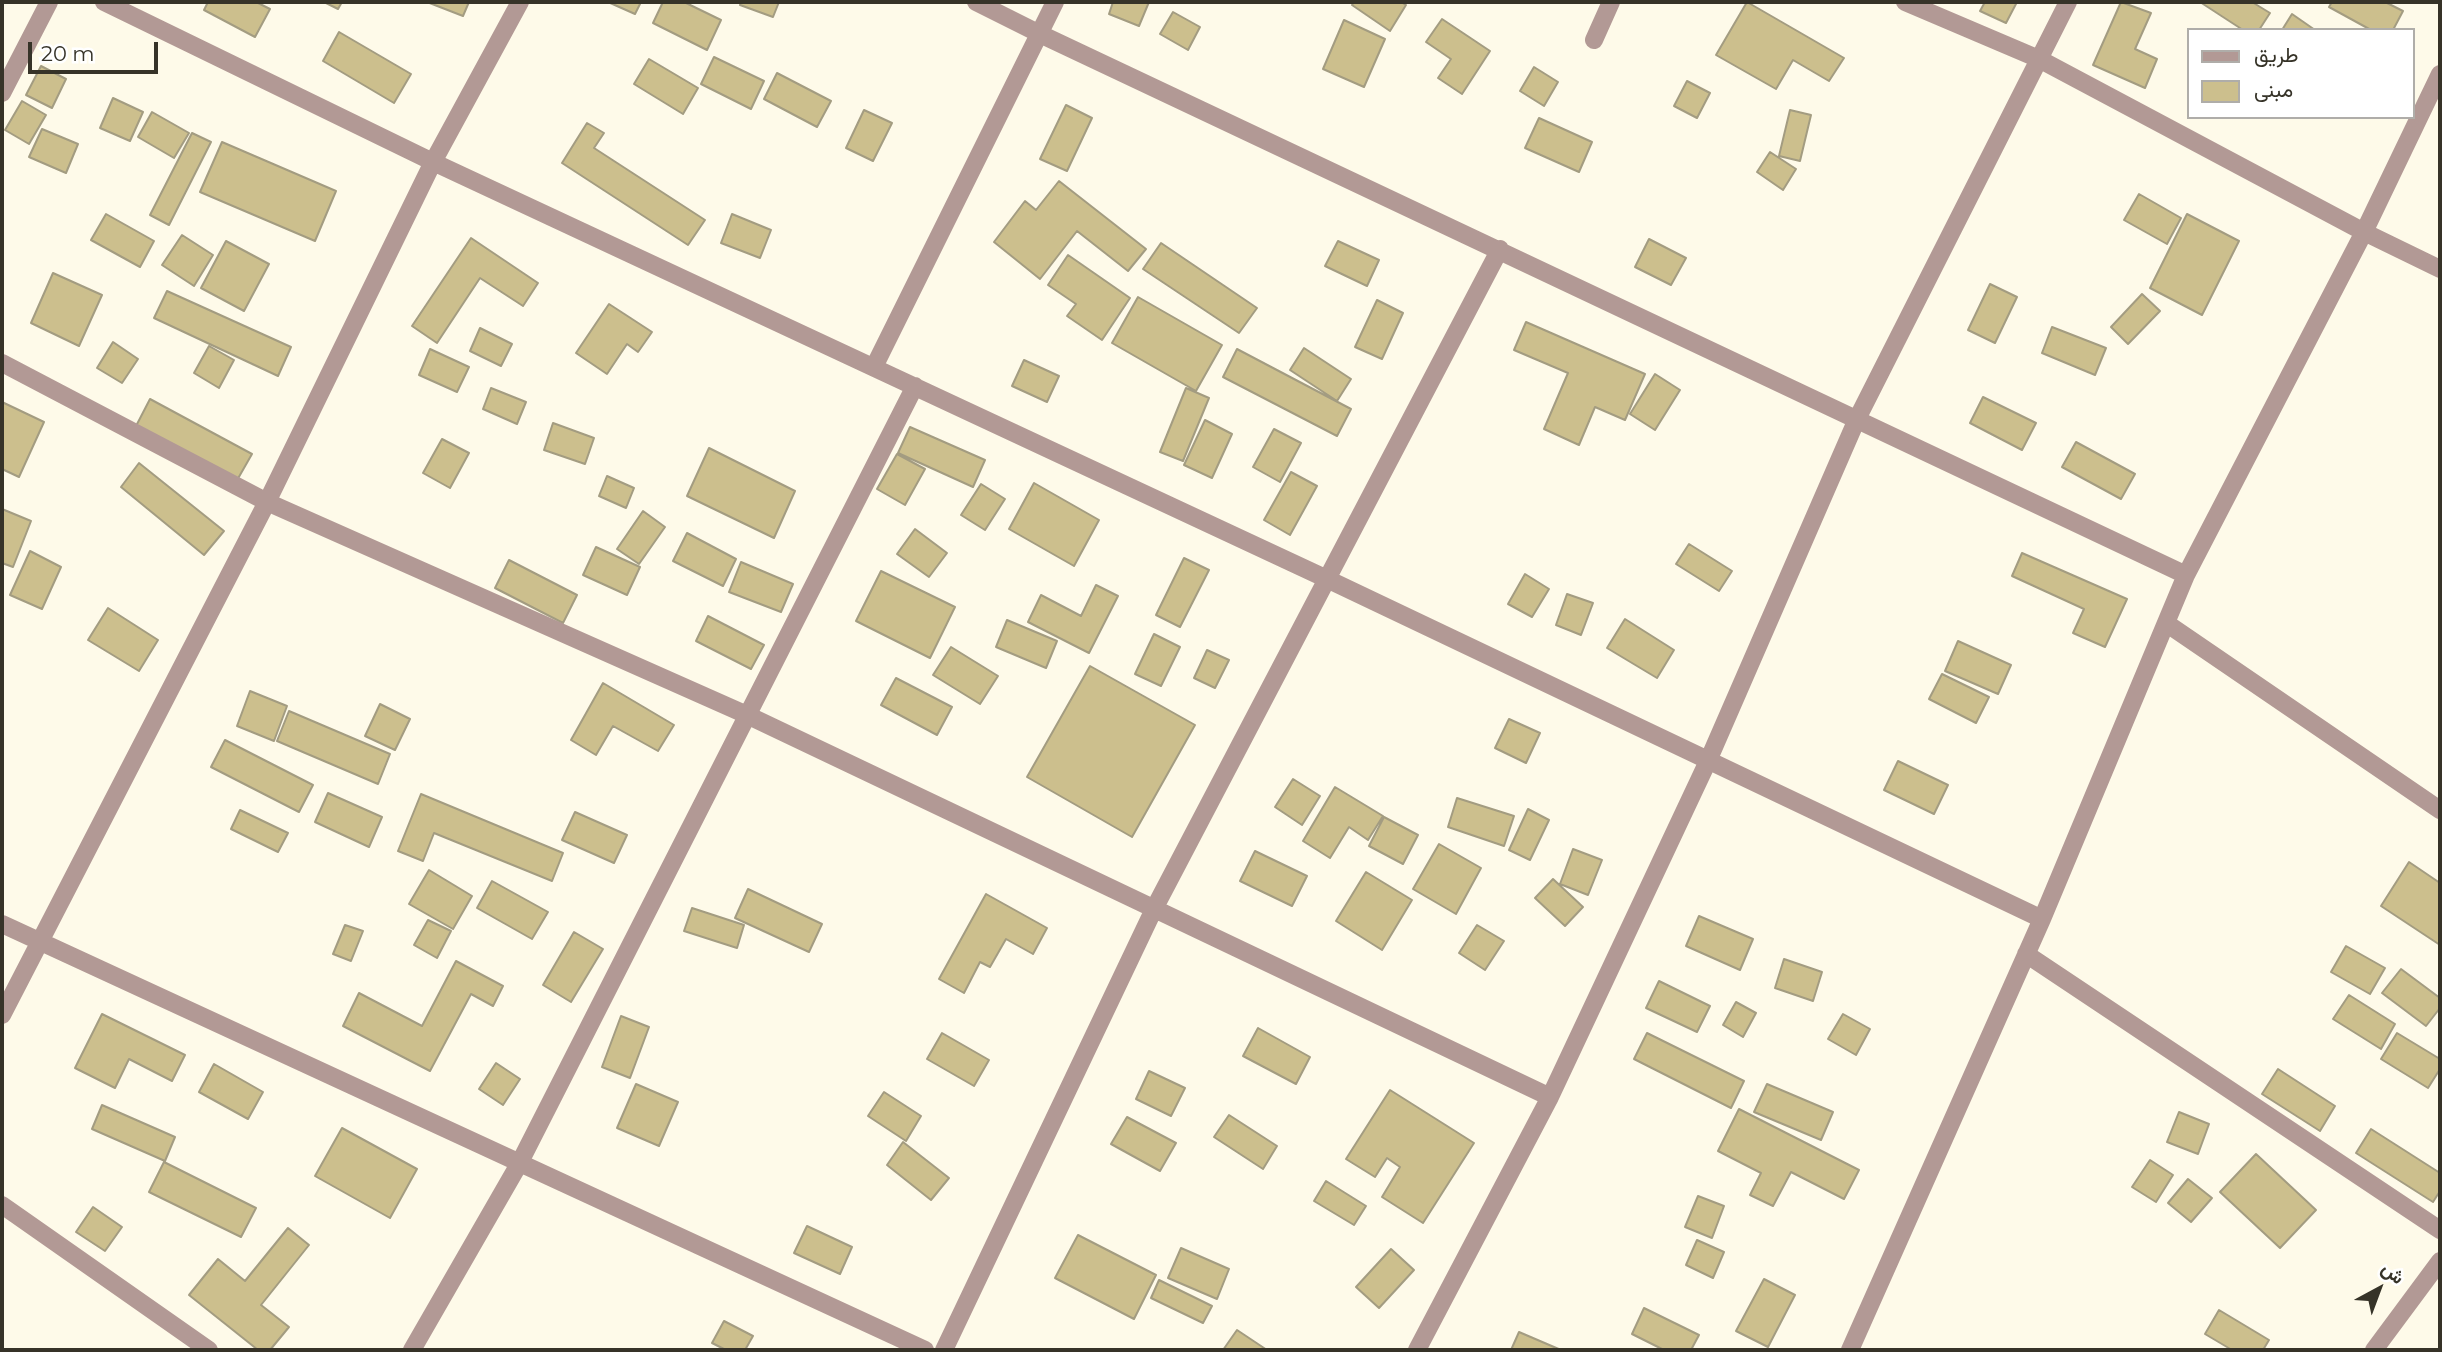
<!DOCTYPE html>
<html>
<head>
<meta charset="utf-8">
<style>
	body { margin:0 }
	#map { position:relative; width:2442px; height:1352px; overflow:hidden; background:#fefae9; font-family:Montserrat,Vazirmatn,sans-serif }
	canvas { display:block }
	.frame { position:absolute; inset:0; border:4px solid #363328; pointer-events:none }
	.legend { position:absolute; left:2187px; top:28px; width:228px; height:91px; box-sizing:border-box; background:#fff; border:2px solid #afada9; margin:0; padding:9px 12px; list-style:none; font-size:21px; color:#363328 }
	.legend li { display:flex; align-items:center; gap:14px; height:35px }
	.legend b { width:35px; border:2px solid #afada9 }
	.north { position:absolute; left:2344px; top:1254px; width:70px; height:70px; -webkit-text-stroke:5px #fff; paint-order:stroke; rotate:41deg; font-size:19px; font-weight:700; line-height:28px; text-align:center; color:#363328 }
	.north::after { content:''; display:block; margin:auto; width:24px; height:32px; background:#363328; clip-path:polygon(50% 0,100% 100%,50% 72%,0 100%) }
	.scale { position:absolute; left:28px; top:42px; width:130px; height:32px; box-sizing:border-box; border:4px solid #363328; border-top:0; padding-left:9px; font-size:21px; line-height:24px; white-space:nowrap; color:#363328; -webkit-text-stroke:5px #fff; paint-order:stroke }
</style>
</head>
<body>
<div id="map">
<canvas width="2442" height="1352"></canvas>
<div class="frame"></div>
<ul class="legend">
<li><b style="height:9px;background:#b29995"></b>طريق</li>
<li><b style="height:19px;background:#ccbf8d"></b>مبنى</li>
</ul>
<div class="north">ش</div>
<div class="scale">20 m</div>
</div>
<script>
const c = document.querySelector('canvas').getContext('2d');
c.lineJoin = 'round';
function fillPath(path, color) { c.fillStyle = color; c.fill(path, 'evenodd'); }
function strokePath(path, color, width, dash) { c.strokeStyle = color; c.lineWidth = width; c.lineCap = dash ? 'butt' : 'round'; c.setLineDash(dash || []); c.stroke(path); }
const building = new Path2D(`
	M208,2H256L270,9L255,37L204,10Z
	M324,2H342L338,9Z
	M427,2H469L463,16Z
	M608,2H641L635,14Z
	M663,2H684L721,20L707,50L653,23Z
	M741,2H779L773,17L740,5Z
	M1113,2H1149L1139,26L1109,14Z
	M1354,2H1401L1406,5L1390,31L1352,5Z
	M1747,2L1844,58L1829,81L1793,60L1776,89L1716,55Z
	M1985,2H2017L2006,23L1980,11Z
	M2121,2L2151,13L2135,49L2157,59L2145,88L2093,65Z
	M2200,2H2252L2270,13L2259,30H2243Z
	M2332,2H2385L2403,11L2393,30H2371L2329,7Z
	M1173,12L1200,27L1188,50L1160,34Z
	M2292,14L2315,30H2282Z
	M1442,19L1490,51L1462,94L1438,78L1451,59L1426,42Z
	M1344,20L1385,39L1364,87L1323,69Z
	M339,32L411,74L394,103L323,61Z
	M714,57L764,81L751,109L701,84Z
	M649,59L698,88L683,114L634,84Z
	M41,66L66,79L52,108L26,95Z
	M1534,67L1558,82L1544,106L1520,91Z
	M777,73L831,101L817,127L764,99Z
	M1687,81L1710,93L1697,118L1674,106Z
	M113,98L143,112L130,141L100,128Z
	M22,101L46,115L29,144L5,130Z
	M1066,105L1092,118L1067,171L1040,159Z
	M864,110L892,123L873,161L846,148Z
	M1790,110L1811,115L1800,161L1779,156Z
	M152,112L189,133L174,158L138,137Z
	M1539,118L1592,142L1579,172L1525,148Z
	M587,123L604,133L594,148L705,220L688,245L562,163Z
	M42,129L78,144L66,173L29,157Z
	M192,133L211,142L169,225L150,215Z
	M222,142L336,191L315,241L200,192Z
	M1770,152L1796,169L1783,190L1757,172Z
	M1059,181L1146,249L1128,271L1077,231L1040,279L994,242L1025,201L1036,210Z
	M2139,194L2181,218L2167,244L2124,220Z
	M106,214L154,241L140,267L91,240Z
	M732,214L771,230L760,258L721,243Z
	M2187,214L2239,241L2202,315L2150,288Z
	M182,235L213,255L194,286L162,265Z
	M471,238L538,283L523,306L480,278L437,343L412,326Z
	M1649,239L1686,258L1671,285L1635,267Z
	M226,241L269,264L244,311L201,288Z
	M1338,241L1379,260L1367,286L1325,266Z
	M1161,243L1257,308L1239,333L1143,269Z
	M1068,255L1130,298L1102,340L1067,316L1076,304L1048,285Z
	M53,273L102,295L79,346L31,323Z
	M1990,284L2017,297L1995,343L1968,330Z
	M167,291L291,347L278,376L154,318Z
	M2142,294L2160,311L2128,344L2111,327Z
	M1138,297L1222,345L1196,391L1112,343Z
	M1377,300L1403,313L1382,359L1355,347Z
	M609,304L652,332L638,352L627,344L607,374L576,353Z
	M1526,322L1645,374L1625,420L1595,407L1579,445L1544,429L1568,373L1514,350Z
	M2052,327L2106,348L2095,375L2042,353Z
	M480,328L512,344L501,366L470,351Z
	M113,342L138,359L122,383L97,368Z
	M209,346L234,360L219,388L194,373Z
	M1304,348L1351,379L1337,401L1290,370Z
	M430,349L469,367L457,392L419,375Z
	M1237,349L1351,409L1337,436L1223,377Z
	M1024,360L1059,376L1047,402L1012,386Z
	M1655,374L1680,390L1655,430L1630,414Z
	M491,388L526,402L517,424L483,409Z
	M1186,388L1209,398L1183,461L1160,452Z
	M1983,397L2036,423L2022,450L1970,423Z
	M150,399L252,454L236,482L135,428Z
	M2,402L44,422L19,477L2,469Z
	M1205,420L1232,434L1212,478L1184,465Z
	M553,423L594,438L585,464L544,450Z
	M910,427L985,460L973,487L898,453Z
	M1274,429L1301,443L1280,482L1253,467Z
	M442,439L469,453L450,488L423,473Z
	M2076,442L2135,474L2121,499L2062,467Z
	M709,448L795,491L774,538L687,496Z
	M897,454L925,469L905,505L877,489Z
	M139,463L224,531L204,555L121,487Z
	M1291,472L1317,486L1290,535L1264,520Z
	M607,476L634,488L626,508L599,496Z
	M1034,483L1099,520L1074,566L1009,529Z
	M981,484L1005,499L985,530L961,515Z
	M2,509L31,521L13,567L2,563Z
	M643,511L665,527L639,564L617,549Z
	M915,529L947,553L929,577L897,554Z
	M687,533L736,559L723,586L673,561Z
	M1689,544L1732,571L1719,591L1676,564Z
	M596,547L640,567L627,595L583,575Z
	M30,551L61,567L42,609L10,595Z
	M2022,553L2127,599L2105,647L2073,633L2084,609L2012,576Z
	M1184,558L1209,570L1180,627L1156,615Z
	M509,560L577,595L563,623L495,588Z
	M741,562L793,584L781,612L729,592Z
	M881,571L955,607L930,658L856,621Z
	M1525,574L1549,589L1532,617L1508,604Z
	M1096,585L1118,596L1089,653L1028,622L1041,595L1081,616Z
	M1567,594L1593,603L1581,635L1556,625Z
	M108,608L158,640L139,671L88,640Z
	M708,616L764,645L751,669L696,641Z
	M1625,619L1674,650L1657,678L1607,648Z
	M1007,620L1057,641L1046,668L996,647Z
	M1154,634L1180,647L1161,686L1135,674Z
	M1958,641L2011,665L1998,694L1945,671Z
	M951,647L998,676L980,704L933,675Z
	M1207,650L1229,660L1215,688L1194,678Z
	M1090,666L1195,725L1132,837L1027,777Z
	M1942,674L1989,697L1976,723L1929,699Z
	M896,678L952,707L937,735L881,705Z
	M603,683L674,725L658,751L613,726L596,755L571,740Z
	M250,691L287,706L274,741L237,726Z
	M380,704L410,719L395,750L365,736Z
	M289,711L390,754L378,784L277,741Z
	M1509,719L1540,733L1526,763L1495,748Z
	M225,740L313,785L299,812L211,767Z
	M1898,761L1948,785L1934,814L1884,790Z
	M1293,779L1320,796L1302,825L1275,807Z
	M1335,787L1383,816L1368,840L1349,827L1330,858L1303,841Z
	M328,793L382,817L369,847L315,822Z
	M421,794L563,853L552,881L434,833L423,861L398,851Z
	M1457,798L1514,816L1504,846L1448,827Z
	M1528,809L1549,820L1530,860L1509,850Z
	M240,810L288,833L278,852L231,829Z
	M575,812L627,835L614,863L562,840Z
	M1384,817L1418,835L1403,864L1369,846Z
	M1439,844L1481,868L1456,914L1413,889Z
	M1573,849L1602,860L1588,895L1560,884Z
	M1255,851L1307,876L1292,906L1240,881Z
	M2409,862L2440,883V945L2381,906Z
	M429,870L472,896L453,929L409,904Z
	M1366,872L1412,900L1382,950L1336,921Z
	M1553,879L1583,907L1565,926L1535,898Z
	M492,881L548,912L532,939L477,908Z
	M748,889L822,924L809,952L735,918Z
	M986,894L1047,928L1033,954L1006,939L990,967L980,962L964,993L939,979Z
	M692,908L744,925L737,948L684,931Z
	M1699,916L1753,939L1740,970L1686,946Z
	M428,920L451,931L437,958L414,945Z
	M345,925L363,931L351,961L333,954Z
	M1477,925L1504,941L1485,970L1459,953Z
	M574,932L603,949L571,1002L543,985Z
	M2346,946L2385,968L2370,994L2331,972Z
	M1784,959L1822,972L1813,1001L1775,988Z
	M456,961L503,986L493,1006L471,994L430,1071L343,1026L359,993L422,1026Z
	M2401,969L2440,998V1008L2426,1026L2382,993Z
	M1659,981L1710,1006L1697,1032L1646,1008Z
	M2349,995L2395,1024L2381,1049L2333,1019Z
	M1736,1002L1756,1013L1743,1037L1723,1025Z
	M102,1014L185,1055L172,1081L129,1059L115,1088L75,1068Z
	M1843,1014L1870,1029L1856,1055L1828,1039Z
	M621,1016L649,1027L630,1078L602,1067Z
	M1258,1028L1310,1057L1296,1084L1243,1056Z
	M942,1033L989,1060L974,1086L927,1059Z
	M1647,1033L1744,1081L1731,1108L1634,1059Z
	M2397,1033L2440,1059V1069L2428,1088L2381,1059Z
	M496,1063L520,1079L503,1105L479,1089Z
	M214,1064L263,1092L248,1119L199,1092Z
	M2278,1069L2335,1106L2320,1131L2262,1094Z
	M1149,1071L1185,1088L1171,1116L1136,1099Z
	M636,1084L678,1102L659,1146L617,1128Z
	M1767,1084L1833,1112L1821,1140L1754,1112Z
	M1390,1090L1474,1143L1423,1223L1382,1197L1400,1167L1387,1158L1375,1177L1346,1159Z
	M884,1092L921,1116L906,1141L868,1116Z
	M102,1105L175,1137L165,1161L92,1129Z
	M1739,1109L1859,1170L1844,1199L1791,1172L1773,1206L1750,1195L1761,1173L1718,1151Z
	M2179,1112L2209,1124L2198,1154L2167,1142Z
	M1229,1115L1277,1146L1263,1169L1214,1137Z
	M1127,1117L1176,1143L1160,1171L1111,1144Z
	M342,1128L417,1169L390,1218L315,1176Z
	M2371,1129L2440,1173V1191L2433,1202L2356,1153Z
	M903,1142L949,1178L931,1200L887,1165Z
	M2256,1154L2316,1210L2280,1248L2220,1192Z
	M2150,1160L2173,1175L2156,1202L2132,1187Z
	M164,1162L256,1208L241,1237L149,1192Z
	M2188,1179L2212,1198L2191,1222L2168,1203Z
	M1326,1181L1366,1206L1354,1225L1314,1201Z
	M1698,1196L1724,1206L1712,1238L1685,1227Z
	M93,1207L122,1227L105,1251L76,1232Z
	M807,1226L852,1247L840,1274L794,1253Z
	M288,1228L309,1245L261,1305L289,1327L270,1350H258L189,1295L218,1259L245,1281Z
	M1078,1235L1156,1275L1134,1319L1055,1278Z
	M1697,1240L1724,1252L1713,1278L1686,1265Z
	M1181,1248L1229,1269L1217,1299L1168,1278Z
	M1391,1249L1414,1270L1379,1308L1356,1287Z
	M1764,1279L1795,1295L1768,1347L1736,1331Z
	M1159,1280L1212,1306L1203,1323L1151,1298Z
	M1644,1308L1699,1335L1691,1350H1664L1632,1334Z
	M2219,1310L2269,1340L2263,1350H2232L2205,1334Z
	M724,1321L753,1336L745,1350H726L712,1343Z
	M1237,1330L1267,1350H1223Z
	M1519,1332L1561,1350H1511Z`);
const minor = new Path2D(`
	M104,2L433,162L1327,579L2042,919
	M976,2L1040,34L2186,575
	M1905,2L2039,59L2364,232L2440,269
	M1594,40L1611,2
	M2,93L49,2
	M2,363L267,502L747,715L1550,1097
	M874,367L1055,2
	M2166,623L2440,810
	M2,924L925,1350
	M2026,954L2440,1230
	M2,1015L267,502L433,162L520,2
	M2,1205L209,1350
	M412,1350L519,1164L915,386
	M944,1350L1154,909L1500,249
	M1417,1350L1550,1097L1708,761L1857,419L2068,2
	M1850,1350L2042,919L2186,575L2364,232L2440,74
	M2374,1350L2440,1261`);
fillPath(building, '#ccbf8d');
strokePath(building, '#a39c81', 2);
strokePath(minor, '#b29995', 18);
</script>
</body>
</html>
